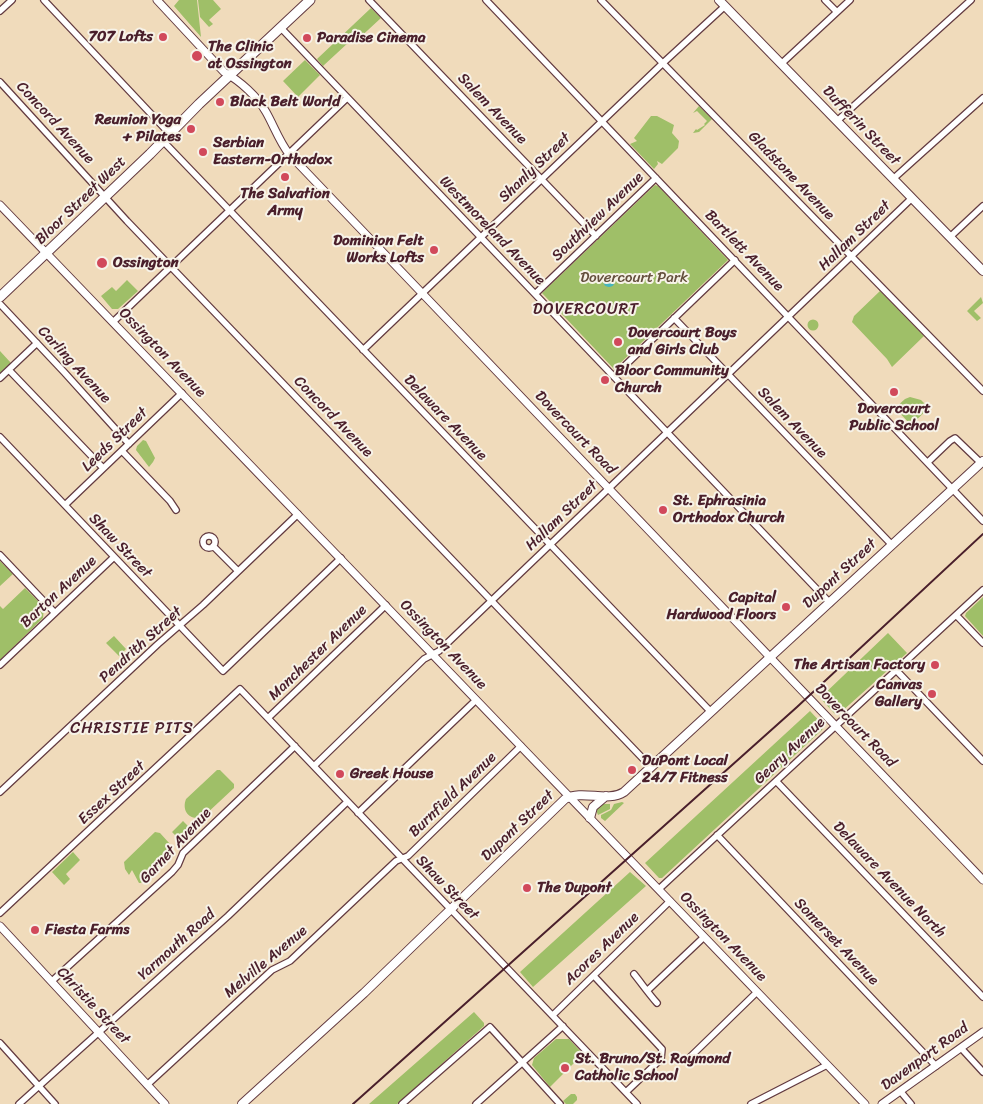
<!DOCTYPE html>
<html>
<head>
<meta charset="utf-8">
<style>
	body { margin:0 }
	canvas { display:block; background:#f0dbbb }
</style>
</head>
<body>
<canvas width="983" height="1104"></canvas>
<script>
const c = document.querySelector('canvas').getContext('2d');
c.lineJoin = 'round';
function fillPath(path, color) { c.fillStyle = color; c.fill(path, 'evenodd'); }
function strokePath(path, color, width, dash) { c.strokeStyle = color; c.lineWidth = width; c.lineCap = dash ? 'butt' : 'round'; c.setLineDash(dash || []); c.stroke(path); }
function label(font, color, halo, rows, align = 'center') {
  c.font = font + ' Sriracha,sans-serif'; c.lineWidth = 4; c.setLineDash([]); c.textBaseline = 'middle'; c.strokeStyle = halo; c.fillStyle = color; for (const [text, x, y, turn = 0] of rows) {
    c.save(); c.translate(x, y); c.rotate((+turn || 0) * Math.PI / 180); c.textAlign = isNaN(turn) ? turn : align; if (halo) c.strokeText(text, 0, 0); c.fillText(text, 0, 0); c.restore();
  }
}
const green = new Path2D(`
	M179,0H197L201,37L174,6Z
	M198,0H213L221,9L209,20L213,24L209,27L200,17Z
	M371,8L381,18L355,42H349L323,66L317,59Z
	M305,60L320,75L298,97L283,81Z
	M699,106L712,119L699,132L693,133L696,129L697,130L705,125L704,124L707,121L697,111L693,113Z
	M651,116H657L674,125L672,133L679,141L678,148L662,164L657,161L658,164L654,169L630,144L637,141L634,138Z
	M655,185L658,186L728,260L614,369L542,293Z
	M127,280L138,291L118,309H112L101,296L112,287L116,291Z
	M880,291L924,336L892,367L887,359L852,322L854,316Z
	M981,297L983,303L974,311L981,318L977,321L967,311Z
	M807.5 325a5.5 5.5 0 1 1 11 0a5.5 5.5 0 1 1-11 0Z
	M0,351L11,363L0,373Z
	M910,397L921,400L929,408L911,425L895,408L905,399Z
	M143,440L146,441L155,458L153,462L149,467L136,450L137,446Z
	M0,561L13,574L0,586Z
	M25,588L44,607L43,618L0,660V606L3,609Z
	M983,597V636L965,616L966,613Z
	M888,633L907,653L840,713L835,714L820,698Z
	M114,636L126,649L119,656L106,643Z
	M810,711L824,726L822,730L662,878H659L645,863Z
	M217,770H220L234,784V788L204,816C191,822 181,812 186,799Z
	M622,802L624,803L605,821L601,818V815L611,810L614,804Z
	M602,804H610V809L598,815L596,810Z
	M183,821L192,830L181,841L172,832Z
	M155,832L160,833L170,844C170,856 161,867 152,875L151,873L141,883H139L132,870L129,875L125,869L124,862Z
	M73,852L80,860L66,874L70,879L64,885L52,872Z
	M630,872L646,886L533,987L520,972Z
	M474,1012L484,1023V1026L397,1104H369Z
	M556,1039H569L583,1054L550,1087L532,1065L534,1058Z
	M571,1094H575L577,1097V1100L573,1104H566L563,1101Z`);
const water = new Path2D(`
	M603 281a6 6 0 1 1 12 0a6 6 0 1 1-12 0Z`);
const minor = new Path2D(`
	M44,0L169,133
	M369,0L596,236
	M486,0L983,521
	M601,0L983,391
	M825,0L837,12
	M0,11L12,0
	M281,28L830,603
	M781,64L850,0
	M0,82L127,221L651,767
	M837,121L971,0
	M162,140L711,712
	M893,179L983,98
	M950,237L983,206
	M535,294L656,178
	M0,304L64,372L129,444
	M674,318L892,545
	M113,322L347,98
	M363,350L663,63L725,6
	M9,370L103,468
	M614,376L735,260
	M0,378L37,343
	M0,437L223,671L341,558
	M122,451L170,501L176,510
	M928,462L950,441L955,438L981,463
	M65,505L182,393
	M203 542a6 6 0 1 1 12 0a6 6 0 1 1-12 0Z
	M213,546L238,571
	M0,555L55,613
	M956,615L983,643
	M0,665L114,557
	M896,670L983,761
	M268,718L386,605
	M314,766L424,659L439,651L912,198
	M776,781L983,997
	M0,792L158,644L203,605L298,514
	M358,813L476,700
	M717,835L936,1066
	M659,889L983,590
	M0,913L240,689L637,1104
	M634,974C642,984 649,994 657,1003
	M594,976L662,1049L661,1059L626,1092
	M52,981L172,872L178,865L183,853L295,746
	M648,990L704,937
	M553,1015L670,901
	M0,1043L55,1104
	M961,1048L983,1072
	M687,1060L757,992
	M147,1085L272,970L290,961L396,861L408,856L521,746
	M901,1092L911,1104
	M19,1104L228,916L347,802
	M402,1104L490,1027L560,1104
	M476,1104L563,1026
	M751,1104L827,1065`);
const tertiary = new Path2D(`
	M157,0L224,72C240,81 257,96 266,112C274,126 279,141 289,154L983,880
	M0,205L865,1104
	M0,926L165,1104
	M882,1104L983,1032`);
const secondary = new Path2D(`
	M719,0L983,271
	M590,818L593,807L606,796
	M242,1104L364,993L565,799C583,789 607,803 624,792L983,461`);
const primary = new Path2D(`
	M0,297L150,154L199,104L310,0`);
const rail = new Path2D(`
	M353,1104L797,707L983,534`);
const markers = [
	[163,37,5,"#d1495b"],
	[307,38,5,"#d1495b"],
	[197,56,6,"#d1495b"],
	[220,102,5,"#d1495b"],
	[191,129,5,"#d1495b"],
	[203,152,5,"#d1495b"],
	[285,177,5,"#d1495b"],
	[434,250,5,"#d1495b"],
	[102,263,6,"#d1495b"],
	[618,342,5,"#d1495b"],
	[605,380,5,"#d1495b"],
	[894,392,5,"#d1495b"],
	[663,510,5,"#d1495b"],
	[786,607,5,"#d1495b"],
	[935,665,5,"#d1495b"],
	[932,694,5,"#d1495b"],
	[632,770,5,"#d1495b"],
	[340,774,5,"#d1495b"],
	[527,888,5,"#d1495b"],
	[35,930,5,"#d1495b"],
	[565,1068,5,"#d1495b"]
];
const poiNames = [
	["707 Lofts",153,37,"right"],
	["Paradise Cinema",317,38],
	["The Clinic",208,47],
	["at Ossington",208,64],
	["Black Belt World",230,102],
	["Reunion Yoga",181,120,"right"],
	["+ Pilates",181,137,"right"],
	["Serbian",213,143],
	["Eastern-Orthodox",213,160],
	["The Salvation",285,194,"center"],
	["Army",285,211,"center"],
	["Dominion Felt",424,241,"right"],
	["Works Lofts",424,258,"right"],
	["Ossington",113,263],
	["Dovercourt Boys",628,333],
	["and Girls Club",628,350],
	["Bloor Community",615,371],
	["Church",615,388],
	["Dovercourt",894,409,"center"],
	["Public School",894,426,"center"],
	["St. Ephrasinia",673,501],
	["Orthodox Church",673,518],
	["Capital",776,598,"right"],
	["Hardwood Floors",776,615,"right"],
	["The Artisan Factory",925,665,"right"],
	["Canvas",922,685,"right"],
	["Gallery",922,702,"right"],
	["DuPont Local",642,761],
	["24/7 Fitness",642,778],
	["Greek House",350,774],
	["The Dupont",537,888],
	["Fiesta Farms",45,930],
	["St. Bruno/St. Raymond",575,1059],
	["Catholic School",575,1076]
];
const streetNames = [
	["Salem Avenue",492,109,46],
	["Concord Avenue",55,123,47],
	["Dufferin Street",861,126,46],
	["Shanly Street",535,168,-44],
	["Gladstone Avenue",791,176,46],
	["Bloor Street West",81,201,-44],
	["Southview Avenue",598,217,-44],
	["Westmoreland Avenue",492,231,46],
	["Hallam Street",855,236,-44],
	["Bartlett Avenue",744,251,46],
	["Ossington Avenue",162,353,46],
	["Carling Avenue",74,365,47],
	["Concord Avenue",333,417,46],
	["Delaware Avenue",445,418,46],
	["Salem Avenue",792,423,46],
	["Dovercourt Road",575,433,46],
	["Leeds Street",115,440,-44],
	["Hallam Street",562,516,-44],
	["Shaw Street",120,546,46],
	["Dupont Street",840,574,-43],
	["Barton Avenue",59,592,-43],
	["Pendrith Street",141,645,-42],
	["Ossington Avenue",443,645,46],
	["Manchester Avenue",318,653,-44],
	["Dovercourt Road",855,726,46],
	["Geary Avenue",790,751,-43],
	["Essex Street",112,793,-43],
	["Burnfield Avenue",453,795,-44],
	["Dupont Street",518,826,-44],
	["Garnet Avenue",176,846,-47],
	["Delaware Avenue North",889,880,46],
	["Shaw Street",447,888,46],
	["Ossington Avenue",723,937,46],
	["Somerset Avenue",836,942,46],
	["Yarmouth Road",177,945,-42],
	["Acores Avenue",602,949,-44],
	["Melville Avenue",266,962,-40],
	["Christie Street",93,1006,47],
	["Davenport Road",925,1057,-36]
];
const parkNames = [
	["Dovercourt Park",634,278]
];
const neighbourhoodNames = [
	["DOVERCOURT",586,310],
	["CHRISTIE PITS",132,729]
];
fillPath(green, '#9fbf68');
fillPath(water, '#47b6bd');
strokePath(minor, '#633b41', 8);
strokePath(tertiary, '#633b41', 9);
strokePath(secondary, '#633b41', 10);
strokePath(primary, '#633b41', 11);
strokePath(minor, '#fff', 5.5);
strokePath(tertiary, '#fff', 7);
strokePath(secondary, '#fff', 8);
strokePath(primary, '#fff', 9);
strokePath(rail, '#4a1f2b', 2);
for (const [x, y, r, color] of markers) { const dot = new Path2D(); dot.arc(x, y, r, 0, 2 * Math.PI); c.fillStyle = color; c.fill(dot); strokePath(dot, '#f7f3e8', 2); }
label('bold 15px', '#4a1f2b', '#f7f3e8', poiNames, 'left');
label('15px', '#4a1f2b', '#f7f3e8', streetNames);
label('15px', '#644f3d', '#f7f3e8', parkNames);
c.letterSpacing = '1px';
label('16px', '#4a1f2b', '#f7f3e8', neighbourhoodNames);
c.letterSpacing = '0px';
</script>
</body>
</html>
